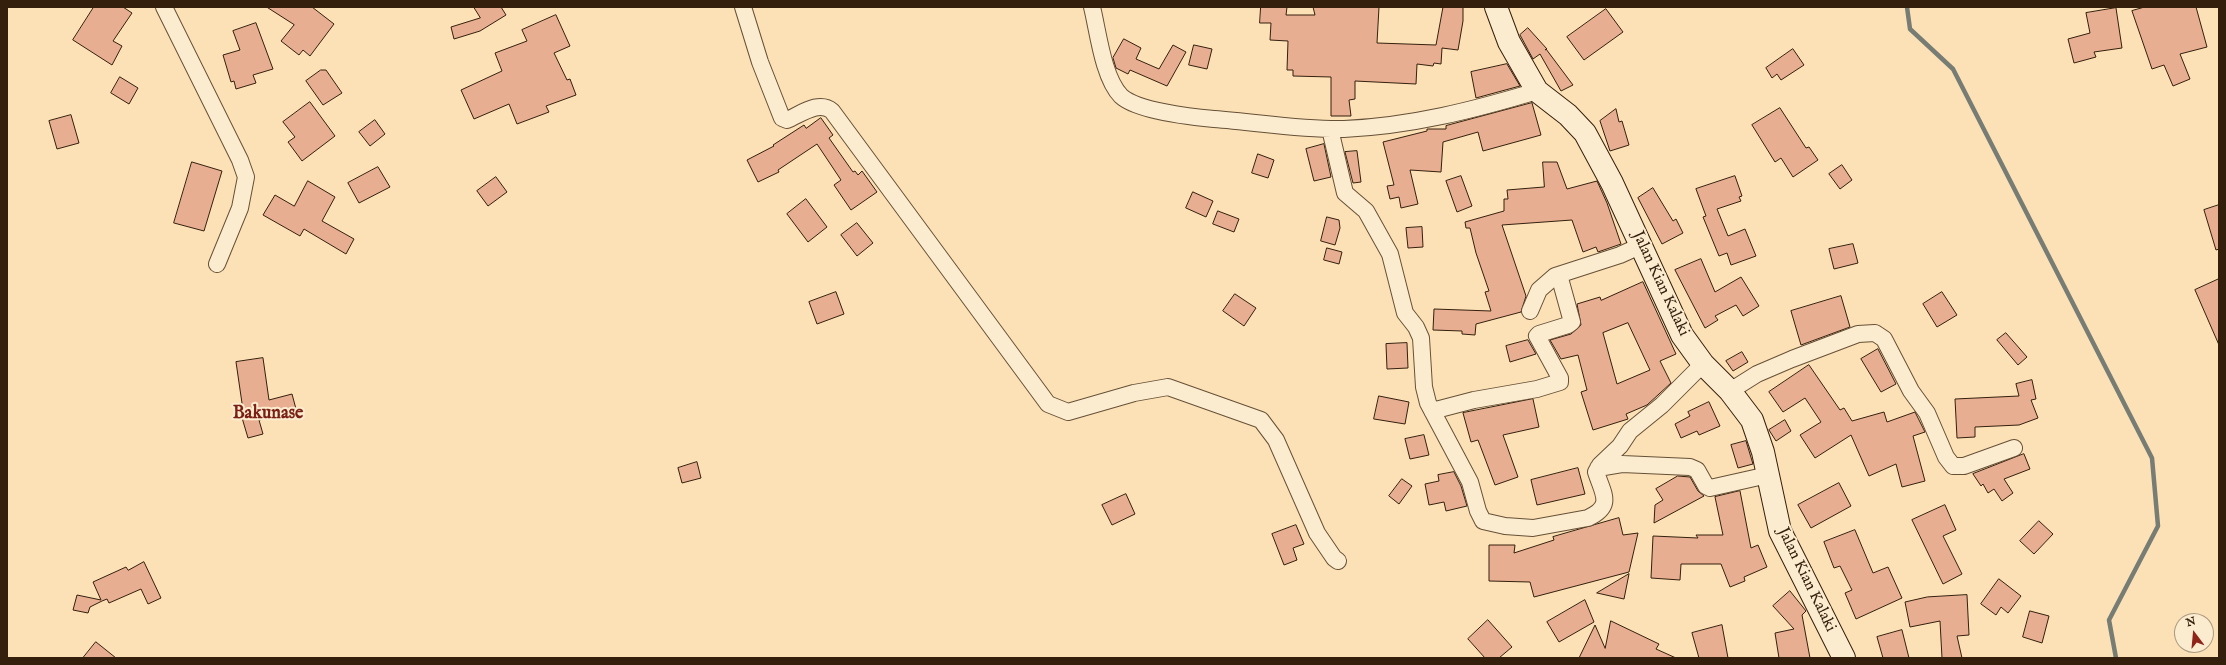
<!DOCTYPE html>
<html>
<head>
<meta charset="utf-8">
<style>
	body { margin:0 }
	#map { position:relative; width:2226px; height:665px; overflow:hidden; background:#fbe1b5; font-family:"IM FELL English",serif }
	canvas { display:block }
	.frame { position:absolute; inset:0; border:8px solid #341f0d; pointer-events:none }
	.north { position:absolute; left:2174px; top:613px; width:40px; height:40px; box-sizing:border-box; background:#fceccf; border:1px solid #ac9a81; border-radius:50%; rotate:344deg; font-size:11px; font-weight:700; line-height:16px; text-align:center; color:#341f0d }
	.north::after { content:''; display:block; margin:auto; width:14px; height:18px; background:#8f2418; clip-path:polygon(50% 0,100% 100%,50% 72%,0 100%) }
</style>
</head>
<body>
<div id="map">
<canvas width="2226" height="665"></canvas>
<div class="frame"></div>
<div class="north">N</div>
</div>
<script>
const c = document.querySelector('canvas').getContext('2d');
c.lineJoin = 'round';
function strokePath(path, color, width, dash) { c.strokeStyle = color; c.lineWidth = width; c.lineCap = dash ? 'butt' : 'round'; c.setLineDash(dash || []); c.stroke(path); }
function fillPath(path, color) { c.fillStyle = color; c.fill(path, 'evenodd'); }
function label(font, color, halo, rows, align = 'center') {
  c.font = font + ' "IM FELL English",serif'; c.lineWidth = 4; c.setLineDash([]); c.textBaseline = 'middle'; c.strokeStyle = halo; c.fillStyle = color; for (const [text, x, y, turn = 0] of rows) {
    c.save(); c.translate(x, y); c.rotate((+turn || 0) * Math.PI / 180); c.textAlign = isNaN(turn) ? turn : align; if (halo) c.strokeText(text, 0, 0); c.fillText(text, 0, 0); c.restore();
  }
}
const stream = new Path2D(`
	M1907,7L1910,29L1953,69L2152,458L2158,526L2109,620L2116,658`);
const building = new Path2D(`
	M94,7H123L132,13L113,41L122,46L112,65L73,40Z
	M267,7H312L334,24L310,56L303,50L299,55L281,41L294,25Z
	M474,7H501L506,15L480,31L454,39L451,27L480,18Z
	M1261,7H1287L1286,15H1315L1313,7H1379L1377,43L1436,45L1443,7H1463V21L1458,50L1442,48L1441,64L1434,63L1433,66L1417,64L1416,84L1355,81V99L1349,100L1351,116H1331V77L1293,76V70H1287L1288,41L1270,40L1271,23H1260Z
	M2145,7H2196L2207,47L2180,54L2190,79L2173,86L2164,65L2152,69L2132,11Z
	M2116,8L2122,48L2094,52L2096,57L2074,63L2068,39L2090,33L2086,13Z
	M1606,9L1623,32L1584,60L1567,37Z
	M556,15L570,46L554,53L567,80L570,79L576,95L546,106L549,112L517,124L509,104L474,119L461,90L502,71L495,53L527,41L522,30Z
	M256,23L273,69L253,75L256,83L236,89L234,81L231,82L223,55L240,50L233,31Z
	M1528,28L1547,49L1545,50L1546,49L1573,85L1561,91L1540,54L1533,59L1520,35Z
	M1124,39L1141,48L1136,59L1159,69L1173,45L1186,52L1167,86L1130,70L1128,74L1116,68L1113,58Z
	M1194,45L1212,49L1207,69L1189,65Z
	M1793,49L1804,65L1781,80L1777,74L1772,78L1766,68Z
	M1507,64L1520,86L1476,98L1471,72Z
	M321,70H326L342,93L323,105L306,81Z
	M120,77L138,88L129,104L111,93Z
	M310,102L335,136L302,161L288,142L295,137L283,122Z
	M1532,103L1541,135L1483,151L1478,132L1443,142L1441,172L1410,170L1418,204L1401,208L1399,197L1390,199L1387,186L1394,185L1383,142L1427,131V129H1446V126Z
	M1780,108L1806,148L1809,147L1818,160L1793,177L1781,158L1775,162L1752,125Z
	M1616,109L1619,122L1622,121L1629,145L1610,151L1600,121Z
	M71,115L79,143L57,149L49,121Z
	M821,118L833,135L829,138L853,172L855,171L858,175L862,171L877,192L851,210L834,185L841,180L817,144L778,170L779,172L758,182L747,160L774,146L773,145L804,125L806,128Z
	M375,120L385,134L370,146L359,132Z
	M1324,144L1331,177L1314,181L1306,149Z
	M1357,151L1361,182L1353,183L1345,152Z
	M1258,154L1274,160L1268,178L1252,173Z
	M192,162L222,171L204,231L174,223Z
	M1543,162H1557L1567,189L1597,181L1607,203L1621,244L1598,252L1596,247L1583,252L1572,220L1502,225L1526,296L1521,312L1476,324L1475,335L1462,334V331L1433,330L1434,309L1491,311L1485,292L1489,291L1476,253L1470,228H1466L1465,222L1504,211V199H1508L1507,190L1544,187Z
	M1842,165L1852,180L1840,189L1829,174Z
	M378,167L390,187L359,203L348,183Z
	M1461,176L1472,206L1457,212L1446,181Z
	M1735,176L1742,196L1739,197L1741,201L1717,209L1728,236L1745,229L1756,256L1731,265L1727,253L1719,256L1703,217L1706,216L1696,189Z
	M496,177L507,192L488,206L477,191Z
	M308,181L335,197L322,221L354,239L346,254L304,229L300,236L263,215L275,195L294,206Z
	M1653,188L1673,221L1676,219L1683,233L1662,244L1638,198Z
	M1193,192L1213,201L1206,217L1186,208Z
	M806,199L827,227L808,242L787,214Z
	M2219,205V249L2216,250L2204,210Z
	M1218,211L1239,219L1234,232L1213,224Z
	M1327,217L1339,220L1340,228L1335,245L1321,241Z
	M857,223L873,243L857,256L841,235Z
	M1422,227L1423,247L1408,248L1406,228Z
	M1853,244L1858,263L1834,269L1829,249Z
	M1327,248L1342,252L1339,264L1324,260Z
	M1701,259L1715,292L1741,277L1759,306L1743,316L1736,305L1715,316L1718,320L1705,328L1675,270Z
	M2219,279V345L2195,290Z
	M1643,282L1676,354L1660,361L1671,383L1647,405L1626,414L1628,419L1593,430L1581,392L1587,390L1578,355L1561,359L1550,340L1571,334L1581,325L1577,304L1600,297L1601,300ZM1628,323L1650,370L1617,384L1603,333Z
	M836,292L844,314L817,324L809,302Z
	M1942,292L1957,315L1937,327L1923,304Z
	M1235,294L1256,308L1244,326L1223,311Z
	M1841,296L1850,327L1801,345L1791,311Z
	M2006,333L2027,357L2018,365L1997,340Z
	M1528,340L1536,354L1510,362L1506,346Z
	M1407,343L1408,368L1387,369L1386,344Z
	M1878,349L1896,384L1881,392L1861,359Z
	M1742,352L1748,362L1733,371L1726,361Z
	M263,358L269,400L292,394L296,409L263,417L264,419L259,420L263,434L248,438L240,411L243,410L236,362Z
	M1809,365L1840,410L1844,408L1852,421L1884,412L1887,422L1915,412L1925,432L1913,436L1925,481L1902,487L1896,464L1869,476L1851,435L1815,458L1800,435L1821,422L1805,398L1783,412L1769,392Z
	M2032,380L2036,399L2031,400L2038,418L2019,425L1975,427V437L1957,438L1955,399L2019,396L2016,384Z
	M1379,396L1409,402L1405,424L1374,419Z
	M1533,399L1539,427L1503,435L1518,477L1495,485L1478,440L1471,442L1463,413Z
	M1709,402L1720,426L1699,435L1697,431L1681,438L1675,424L1690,416L1688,412Z
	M1785,420L1791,431L1776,441L1769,430Z
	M1424,435L1429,455L1410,459L1405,439Z
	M1746,441L1753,464L1738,468L1731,445Z
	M2024,454L2030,469L2004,479L2013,493L2002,501L1994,489L1988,493L1983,484L1981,486L1973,474Z
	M697,462L701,478L682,483L678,468Z
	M1578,468L1585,494L1537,505L1531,480Z
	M1454,472L1461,486L1467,506L1446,511L1444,502L1429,505L1425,484L1439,481L1438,475Z
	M1678,476L1690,477L1698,491L1704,496L1654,523L1655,505L1663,500L1656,489Z
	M1402,479L1412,486L1399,504L1389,496Z
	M1839,483L1851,506L1811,528L1798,505Z
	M1740,491L1751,548L1758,545L1767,567L1744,577L1745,581L1730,587L1721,564H1681L1680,580L1651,578L1653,536L1698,538L1696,535H1723L1715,497Z
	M1126,494L1135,514L1112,525L1102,505Z
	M1945,505L1956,530L1943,536L1962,574L1943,584L1912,520Z
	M1619,518L1623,535L1638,533L1629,572L1534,597L1530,582L1489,581V545H1515L1514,553L1554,540L1553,537Z
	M2039,521L2053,534L2034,554L2020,541Z
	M1296,525L1304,544L1293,548L1297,560L1284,565L1272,534Z
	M1855,530L1873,573L1888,567L1902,598L1856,619L1845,593L1852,590L1840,566L1834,568L1824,542Z
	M144,562L161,598L148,604L141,589L109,603L107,599L102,601L90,607L88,613L73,610L77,595L101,600L93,582L126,567L128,570Z
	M1629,574L1624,599L1597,593Z
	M1999,579L2021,596L2008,613L2001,607L1996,615L1981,604Z
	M1790,591L1806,611L1802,615L1810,658H1779L1775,633L1794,629L1773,606Z
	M1967,595L1969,635L1957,636L1962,658H1942L1940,621L1910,627L1905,602L1927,597Z
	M1585,600L1594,622L1559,642L1547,622Z
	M2030,611L2049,616L2042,643L2023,637Z
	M1488,620L1512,647L1499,658H1485L1468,639Z
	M1611,621L1659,644L1656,649L1676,658H1579L1595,625L1605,648Z
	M1722,625L1728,658H1699L1692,633Z
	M1902,630L1909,658H1883L1877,637Z
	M96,642L116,658H83Z`);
const street = new Path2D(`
	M164,7L240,160L246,177L240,208L217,264
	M743,7L760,62L782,118L787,120C801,114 819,100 832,111L1048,404L1068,412L1134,393L1168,387L1261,420L1276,440L1317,533L1334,558L1338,561
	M1092,7C1098,31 1103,78 1121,96C1137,111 1192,117 1214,119C1257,122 1301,130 1344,129C1411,126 1474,110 1537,91
	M1330,129L1345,193L1366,211L1390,254L1405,313L1416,327L1421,338L1424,387L1428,403L1470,482L1478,511L1483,521L1505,526L1533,528L1588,518C1614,506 1603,494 1596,472L1600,465L1620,446L1630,431L1662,405L1703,364
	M1530,311L1539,290L1555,276L1620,255L1642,245
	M1730,391L1757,374L1792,359L1858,334L1875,333L1884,339L1911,391L1927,413L1946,457L1953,466H1964L2014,448
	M1432,411L1474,400L1537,389L1560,382V378L1537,336L1539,334L1568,325L1572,322L1559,275
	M1598,468L1622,464L1690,467L1697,470L1706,486L1710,488L1768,475`);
const secondary = new Path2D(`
	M1496,7L1509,42L1537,91L1568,115L1585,133L1612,183L1682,335L1703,364L1730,391L1752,420L1763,452L1780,531L1844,658`);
const streetNames = [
	["Jalan Kian Kalaki",1660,284,65],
	["Jalan Kian Kalaki",1806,580,64]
];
const quarterNames = [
	["Bakunase",268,414]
];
strokePath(stream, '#777d74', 4.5);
fillPath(building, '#e8ae92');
strokePath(building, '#341f0d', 1);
strokePath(street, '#665037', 18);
strokePath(secondary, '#341f0d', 24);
strokePath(street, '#fceccf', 16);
strokePath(secondary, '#fceccf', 22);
label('16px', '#341f0d', '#fceccf', streetNames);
label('bold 18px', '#7a1f14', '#fceccf', quarterNames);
</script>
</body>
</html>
